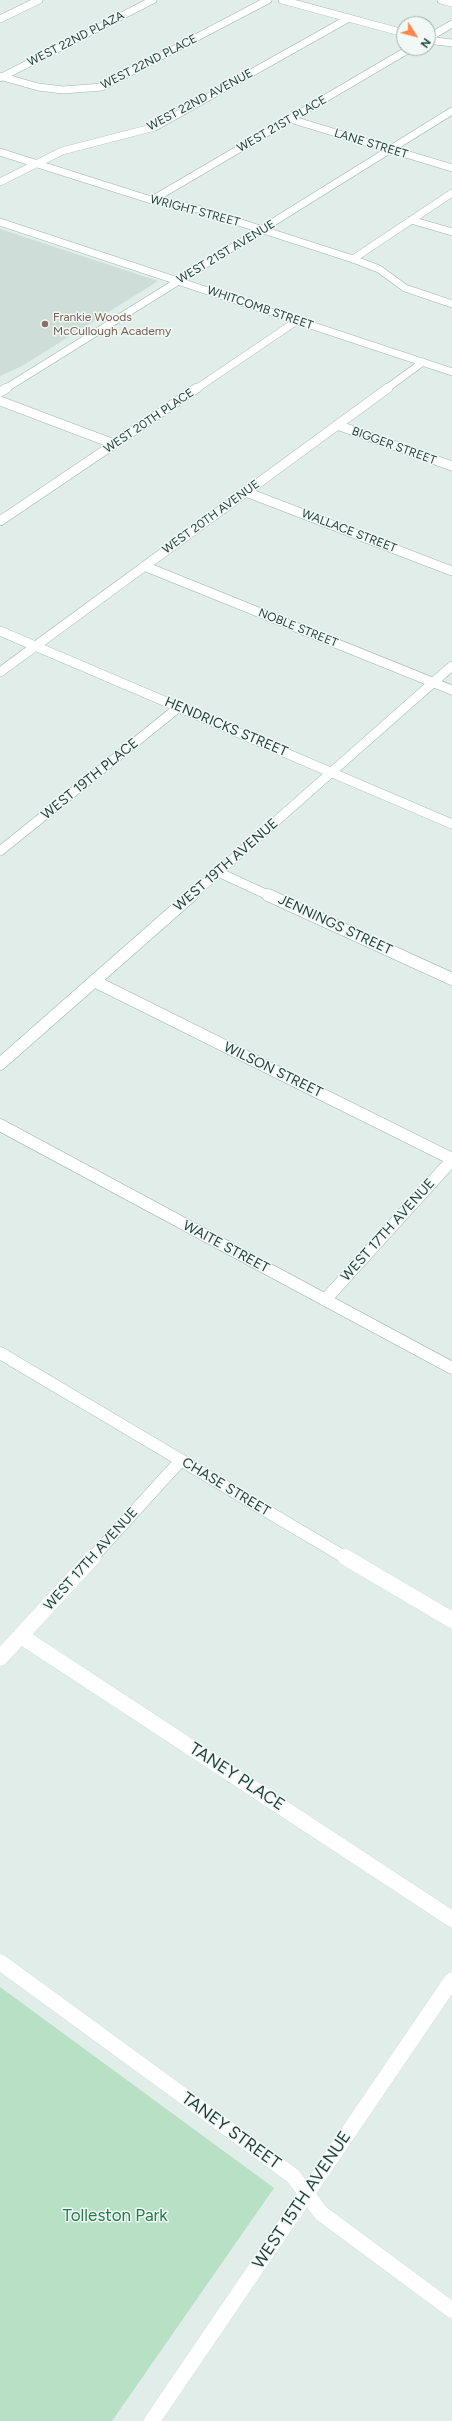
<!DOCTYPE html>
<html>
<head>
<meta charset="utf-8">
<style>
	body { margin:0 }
	#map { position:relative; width:452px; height:2421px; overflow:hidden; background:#e0ede8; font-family:Figtree,sans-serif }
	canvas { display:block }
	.north { position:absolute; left:396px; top:16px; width:40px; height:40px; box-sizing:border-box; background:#f1f9f6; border:1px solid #9dafaa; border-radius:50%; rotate:126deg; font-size:11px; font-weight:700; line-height:16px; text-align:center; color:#1f3f39 }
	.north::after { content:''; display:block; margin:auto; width:14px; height:18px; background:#ff854c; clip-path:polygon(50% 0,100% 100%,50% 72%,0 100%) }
</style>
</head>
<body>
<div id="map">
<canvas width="452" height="2421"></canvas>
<div class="north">N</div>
</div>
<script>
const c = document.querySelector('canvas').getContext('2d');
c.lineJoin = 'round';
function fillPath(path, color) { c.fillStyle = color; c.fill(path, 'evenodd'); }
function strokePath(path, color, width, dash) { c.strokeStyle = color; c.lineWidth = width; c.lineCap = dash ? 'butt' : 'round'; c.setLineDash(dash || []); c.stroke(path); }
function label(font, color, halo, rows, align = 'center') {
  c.font = font + ' Figtree,sans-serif'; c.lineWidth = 3; c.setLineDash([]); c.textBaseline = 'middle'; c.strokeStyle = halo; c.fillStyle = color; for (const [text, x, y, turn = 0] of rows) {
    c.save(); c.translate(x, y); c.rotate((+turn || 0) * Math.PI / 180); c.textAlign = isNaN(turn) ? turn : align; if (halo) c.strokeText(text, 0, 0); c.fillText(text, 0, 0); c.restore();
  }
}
const built = new Path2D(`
	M0,229L158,281L22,366L0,376Z`);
const green = new Path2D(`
	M0,1987L274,2188L112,2421H0Z`);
const streetFar3 = new Path2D(`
	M282,0L404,33
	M441,0L452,3
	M0,19L39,0
	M428,38L452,24
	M428,40L452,43
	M0,76L38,87L63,90L102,87L268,0
	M0,78L153,0
	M290,119L452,168
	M0,152L148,199L198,209L353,259L379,269L405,288L452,304
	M0,182L62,151L155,127L349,18
	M152,200L411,48
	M411,220L452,232
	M0,222L452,372
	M353,259L452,193
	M196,389L298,320
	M386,389L423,362`);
const streetFar2 = new Path2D(`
	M0,401L114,444
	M337,425L452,466
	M246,492L452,571
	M0,521L197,388
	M144,566L452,690
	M0,631L452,824
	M0,672L388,388
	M0,851L179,707
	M218,872L270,896`);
const streetFar1 = new Path2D(`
	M268,895L452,979
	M94,981L452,1159
	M0,1125L452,1368
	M325,1300L452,1160
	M92,1558L181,1460`);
const street = new Path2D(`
	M21,1636L452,1919
	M0,1658L93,1557
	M0,1962L293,2176L321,2213L452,2310`);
const secondaryFar3 = new Path2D(`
	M5,389L452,111`);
const secondaryFar2 = new Path2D(`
	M0,392L7,388
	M191,896L452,666`);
const secondaryFar1 = new Path2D(`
	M0,1064L192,895
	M0,1353L346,1558`);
const secondary = new Path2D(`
	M345,1557L452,1620
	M152,2421L452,1980`);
const markers = [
	[45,324,4,"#8d6e63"]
];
const farStreetnames = [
	["WEST 22ND PLAZA",76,39,-27],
	["WEST 22ND PLACE",149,62,-27],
	["WEST 22ND AVENUE",200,100,-28],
	["WEST 21ST PLACE",282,124,-30],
	["LANE STREET",371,144,17],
	["WRIGHT STREET",195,211,15],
	["WEST 21ST AVENUE",226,252,-31],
	["WHITCOMB STREET",260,308,19],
	["WEST 20TH PLACE",149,421,-34],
	["BIGGER STREET",394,446,20],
	["WEST 20TH AVENUE",211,517,-36],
	["WALLACE STREET",349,531,21],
	["NOBLE STREET",298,628,22]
];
const farEducationnames = [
	["Frankie Woods",53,317],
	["McCullough Academy",53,331]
];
const streetNames = [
	["HENDRICKS STREET",226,727,23],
	["WEST 19TH PLACE",90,779,-39],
	["WEST 19TH AVENUE",226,865,-41],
	["JENNINGS STREET",335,925,25],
	["WILSON STREET",273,1070,26],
	["WEST 17TH AVENUE",388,1230,-48],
	["WAITE STREET",226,1247,28],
	["CHASE STREET",226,1487,31],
	["WEST 17TH AVENUE",91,1559,-48]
];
const nearStreetnames = [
	["TANEY PLACE",237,1777,33],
	["TANEY STREET",231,2131,36],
	["WEST 15TH AVENUE",302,2200,-56]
];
const nearParknames = [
	["Tolleston Park",115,2216]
];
fillPath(built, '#ceddd7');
fillPath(green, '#b7e0c5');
strokePath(streetFar3, '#a2b5b0', 8);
strokePath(streetFar2, '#a2b5b0', 10);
strokePath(streetFar1, '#a2b5b0', 13);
strokePath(street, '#a2b5b0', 16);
strokePath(secondaryFar3, '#9dbab2', 8);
strokePath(secondaryFar2, '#9dbab2', 10);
strokePath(secondaryFar1, '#9dbab2', 13);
strokePath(secondary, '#9dbab2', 16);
strokePath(streetFar3, '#fff', 7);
strokePath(streetFar2, '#fff', 9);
strokePath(streetFar1, '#fff', 12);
strokePath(street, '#fff', 16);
strokePath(secondaryFar3, '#fff', 7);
strokePath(secondaryFar2, '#fff', 9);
strokePath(secondaryFar1, '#fff', 12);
strokePath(secondary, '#fff', 16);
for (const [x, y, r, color] of markers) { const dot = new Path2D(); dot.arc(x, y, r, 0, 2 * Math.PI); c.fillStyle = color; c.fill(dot); strokePath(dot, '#f1f9f6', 1.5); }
label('12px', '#1f3f39', '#f1f9f6', farStreetnames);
label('12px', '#785e54', '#f1f9f6', farEducationnames, 'left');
label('14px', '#1f3f39', '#f1f9f6', streetNames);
label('17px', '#1f3f39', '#f1f9f6', nearStreetnames);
label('17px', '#257a4c', '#f1f9f6', nearParknames);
</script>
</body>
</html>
